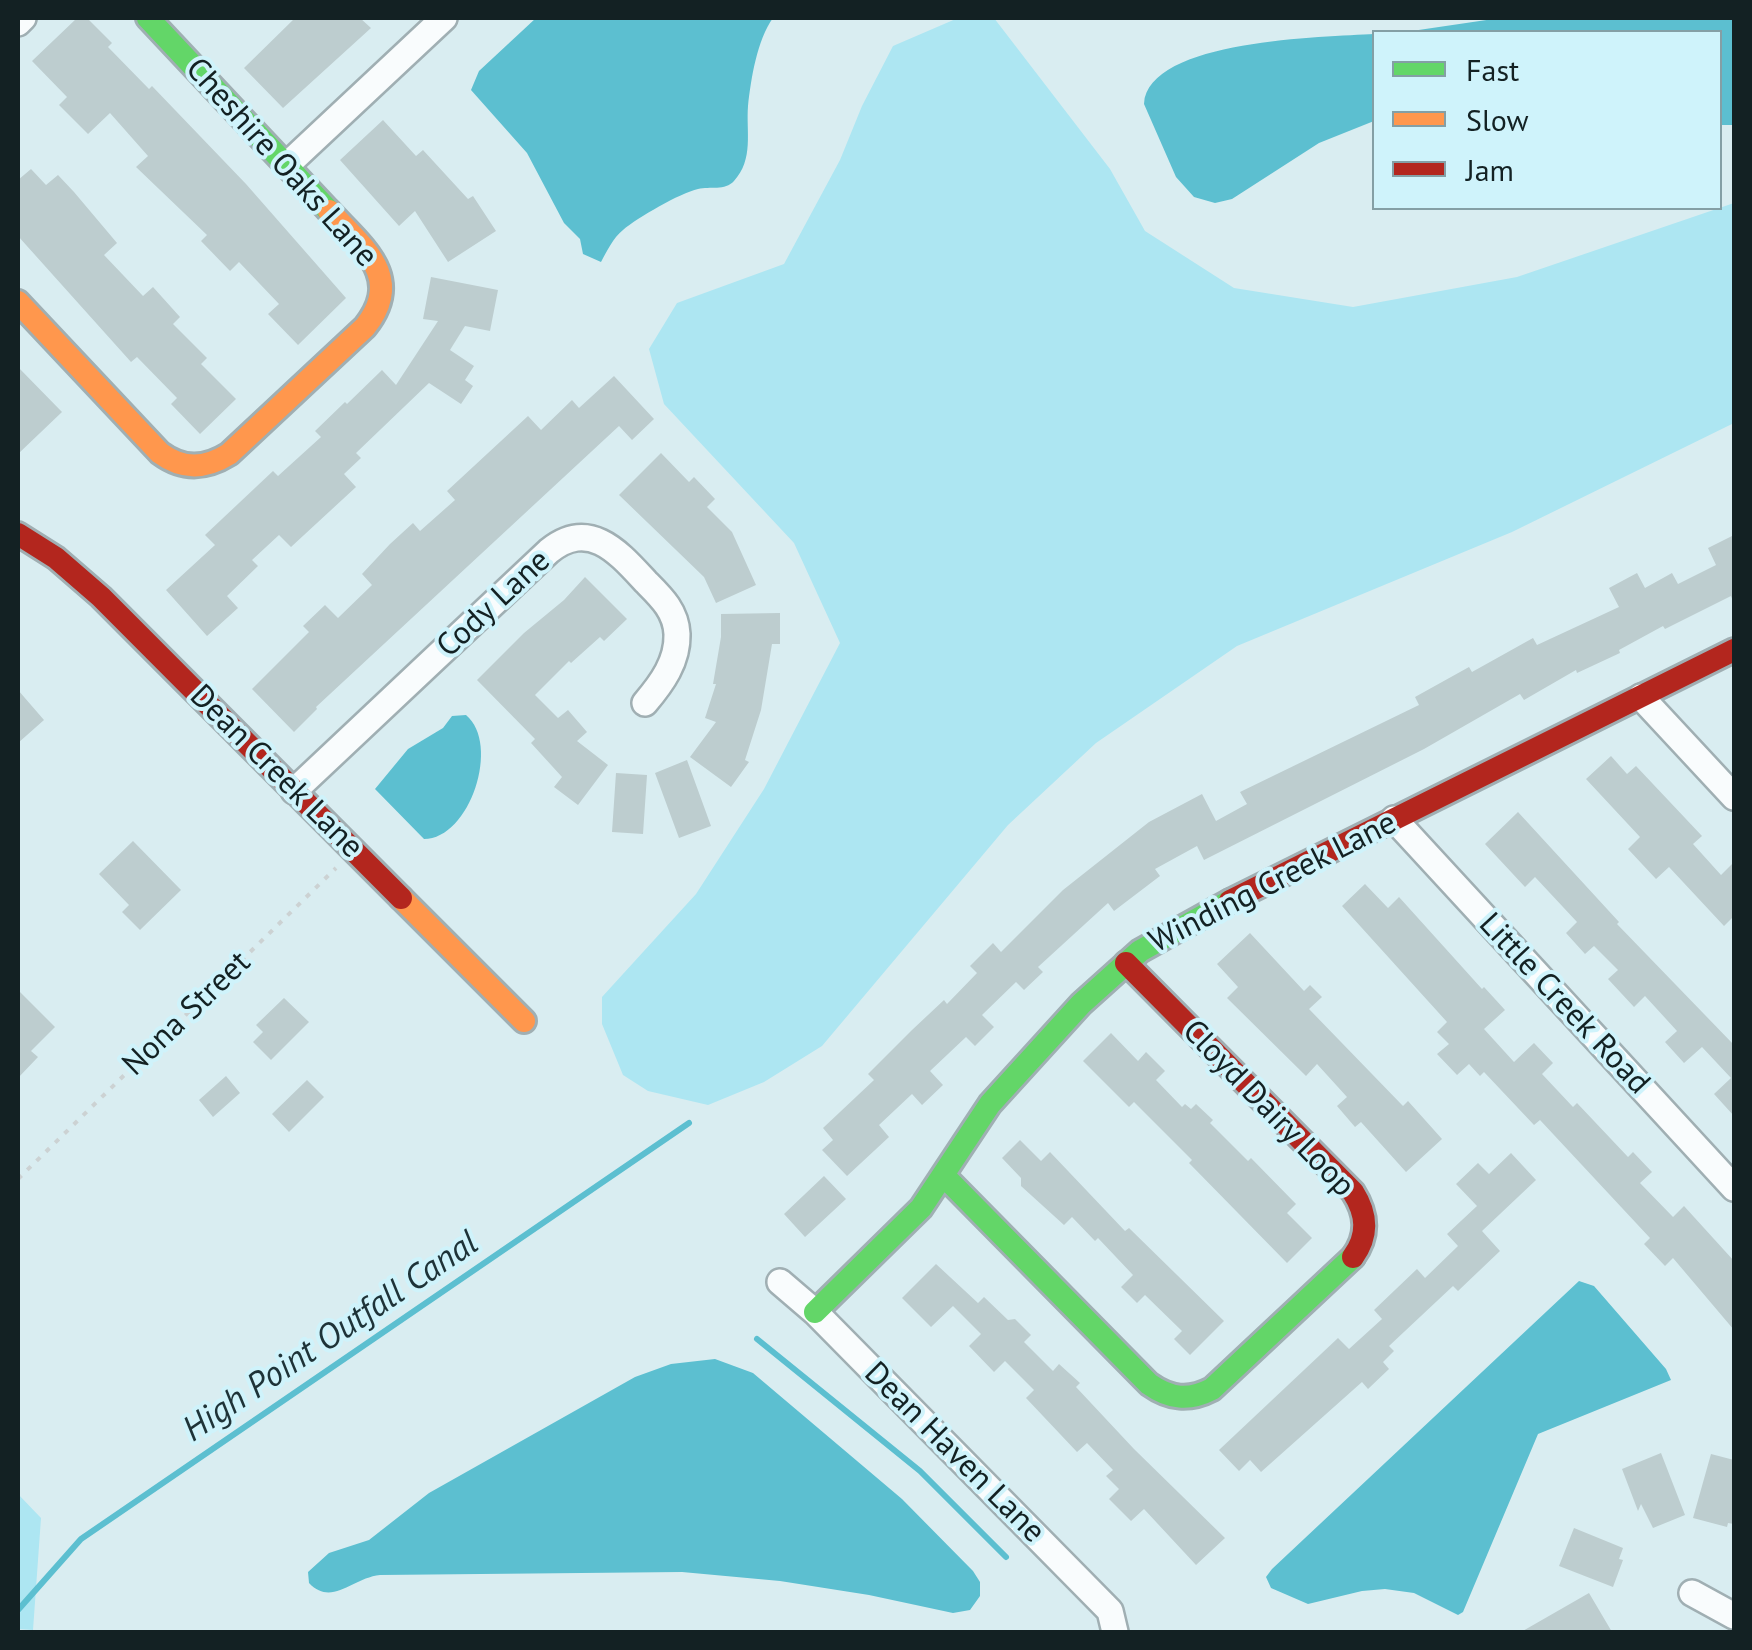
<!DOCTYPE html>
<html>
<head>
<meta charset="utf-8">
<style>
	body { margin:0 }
	#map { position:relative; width:1752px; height:1650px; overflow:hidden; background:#d9edf1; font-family:"PT Sans",sans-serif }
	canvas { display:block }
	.frame { position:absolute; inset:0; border:20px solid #132123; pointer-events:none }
	.legend { position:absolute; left:1372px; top:30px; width:350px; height:180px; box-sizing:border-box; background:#cff3fb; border:2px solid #849fa5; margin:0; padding:12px 18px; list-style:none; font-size:30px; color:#132123 }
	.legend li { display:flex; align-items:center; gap:20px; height:50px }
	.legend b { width:50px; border:2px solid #849fa5 }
</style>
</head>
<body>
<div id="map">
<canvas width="1752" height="1650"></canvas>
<div class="frame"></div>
<ul class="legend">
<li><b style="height:12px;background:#63d668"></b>Fast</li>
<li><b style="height:12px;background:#ff974d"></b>Slow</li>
<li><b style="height:12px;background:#b3261e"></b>Jam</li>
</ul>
</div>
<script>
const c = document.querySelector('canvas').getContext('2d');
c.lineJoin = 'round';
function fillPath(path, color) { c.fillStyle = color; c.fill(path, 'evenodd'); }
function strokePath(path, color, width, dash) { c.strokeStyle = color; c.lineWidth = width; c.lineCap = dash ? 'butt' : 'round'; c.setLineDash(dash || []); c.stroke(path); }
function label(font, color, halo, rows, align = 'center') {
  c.font = font + ' "PT Sans",sans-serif'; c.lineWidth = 8; c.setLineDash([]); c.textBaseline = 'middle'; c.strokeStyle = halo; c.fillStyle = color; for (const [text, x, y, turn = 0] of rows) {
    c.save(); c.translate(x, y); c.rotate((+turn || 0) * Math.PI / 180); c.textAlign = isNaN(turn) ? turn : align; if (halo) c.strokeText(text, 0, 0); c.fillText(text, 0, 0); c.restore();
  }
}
const green = new Path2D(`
	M958,18H994L1110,169L1145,231L1234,288L1353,307L1517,277L1734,203V423L1512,532L1237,646L1096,743L1008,825L822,1046L764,1082L708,1105L648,1091L623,1075L602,1024V997L696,894L764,789L840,643L794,543L664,404L649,349L677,303L784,264L840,160L862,106L893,46Z
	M18,1494L41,1518L33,1630L18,1629Z`);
const water = new Path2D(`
	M536,18H773C757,40 751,79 748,106C746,132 754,159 734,181C725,191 710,186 698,189C680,193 637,218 623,230C613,238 607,251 601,262L583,254L580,239L564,223L527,153L471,90L479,71Z
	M1500,18H1734V125H1720V32H1405Z
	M1374,34V121L1319,143L1232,199L1215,203L1194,197L1176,177L1144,104C1148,39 1326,37 1374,34Z
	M466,715C501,744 470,839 424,839L375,789L408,749L443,728L452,716Z
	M1579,1281L1594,1286L1666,1369L1671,1380L1538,1434L1463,1612L1458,1615L1414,1593L1385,1589L1362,1591L1308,1604L1271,1588L1266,1577L1272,1569Z
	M715,1359L753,1373L902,1499L973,1571L980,1582V1596L970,1610L953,1613L869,1595L780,1581L682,1572L380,1575C352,1578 332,1607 309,1583L308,1572L329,1553L369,1540L429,1493L635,1377L671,1364Z`);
const stream = new Path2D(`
	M757,1339L920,1471L1006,1557
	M18,1610L81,1539L689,1123`);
const building = new Path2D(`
	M77,18H87L112,43L108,47L149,89L152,86L246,184L346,298L298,345L268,314L279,304L239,262L230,271L201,241L207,235L136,167L148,156L110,113L88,134L59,105L67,97L32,61Z
	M295,18H360L371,28L283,108L244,68Z
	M383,120L416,156L423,150L468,199L473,196L496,231L448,262L415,211L399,226L340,160Z
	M31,169L46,185L58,175L74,192L117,243L104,255L143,296L153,287L180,317L173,324L207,358L201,364L236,399L200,434L171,404L177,398L137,357L131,362L18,236V180Z
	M431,277L498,290L490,331L465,326L450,350L474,366L465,380L473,386L461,404L429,383L356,453L361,458L344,474L356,487L291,547L279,535L252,560L258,566L227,596L238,608L207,636L166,590L215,545L205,535L273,471L278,476L321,437L315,431L345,402L347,404L382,370L396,385L438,321L423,319Z
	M18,367L62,412L18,454Z
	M614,376L654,419L632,440L619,426L316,707L317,709L294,732L252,689L309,632L303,626L325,605L338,618L372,585L362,574L390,544L413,523L420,531L455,500L447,491L528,416L541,430L572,400L579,408Z
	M661,453L689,482L694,477L715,499L707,507L732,532L756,585L716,603L704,577L619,495Z
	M1734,535V604L1731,596L1665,629L1663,626L1619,650L1620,653L1577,673L1576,670L1524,700L1520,694L1424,749L1204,860L1197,846L1155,869L1160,876L1114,911L1108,903L1038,967L1043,972L1024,990L1016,982L982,1015L994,1027L975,1046L966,1037L930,1071L943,1085L922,1105L912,1094L879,1125L889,1137L847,1176L822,1150L833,1140L823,1128L874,1080L868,1074L912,1030L944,1000L947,1004L977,973L970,966L993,943L1001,952L1063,890L1149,822L1202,794L1216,821L1247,804L1240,792L1419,705L1415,697L1469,667L1472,672L1533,638L1537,645L1619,607L1609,588L1637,573L1645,588L1672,573L1678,584L1716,565L1708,548Z
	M585,577L627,619L604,641L600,637L571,663L569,661L535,695L558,718L568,710L587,732L577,741L608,765L578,805L554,787L562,777L531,743L535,739L477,680L524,633L564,600Z
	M780,613V644H772L761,710L745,760L749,762L731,787L690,757L716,722L705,718L716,684H713L721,637V614Z
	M18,690L44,720L18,743Z
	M1611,756L1627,774L1636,766L1702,836L1693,844L1721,875L1734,862V916L1724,926L1669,867L1656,879L1628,849L1640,837L1586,779Z
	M687,760L711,826L679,838L655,773Z
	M616,773L647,775L643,834L612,832Z
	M1518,812L1619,922L1617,924L1734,1045V1116L1714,1094L1731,1078L1702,1047L1684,1063L1665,1042L1677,1031L1645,996L1634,1007L1608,979L1618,970L1594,946L1585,954L1566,933L1577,922L1535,877L1525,887L1485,844Z
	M133,841L181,890L140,930L122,912L129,905L99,874Z
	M1365,884L1388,908L1399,897L1482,989L1484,987L1505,1010L1484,1029L1514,1062L1534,1043L1553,1063L1542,1074L1573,1107L1577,1103L1628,1157L1633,1152L1652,1172L1640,1183L1673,1217L1684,1206L1734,1261V1330L1673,1258L1665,1266L1644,1244L1650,1238L1540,1120L1534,1125L1484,1072L1480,1076L1469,1064L1457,1075L1437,1054L1449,1044L1437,1032L1447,1022L1342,906Z
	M1250,933L1304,991L1310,985L1322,997L1309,1009L1403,1106L1408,1101L1442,1139L1406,1172L1361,1122L1355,1127L1337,1106L1347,1097L1317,1064L1306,1076L1227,998L1238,987L1217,964Z
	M18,990L55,1027L31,1051L38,1057L18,1078Z
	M284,998L309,1022L271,1060L253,1042L263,1032L256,1025Z
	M1111,1033L1138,1061L1146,1052L1165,1071L1156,1080L1182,1107L1185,1104L1191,1109L1196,1104L1213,1120L1210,1123L1248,1161L1251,1158L1296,1204L1287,1213L1312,1238L1287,1263L1189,1163L1192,1160L1134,1102L1129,1107L1083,1061Z
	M226,1076L240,1093L213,1117L199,1100Z
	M307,1080L324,1097L289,1132L272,1114Z
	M1020,1140L1041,1161L1050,1152L1125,1231L1129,1228L1224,1321L1190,1355L1174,1339L1182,1331L1145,1295L1137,1303L1121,1287L1133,1275L1098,1238L1095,1241L1072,1217L1064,1225L1021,1186V1178L1002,1158Z
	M1511,1153L1536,1180L1482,1231L1500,1251L1458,1291L1453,1286L1389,1346L1394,1351L1383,1362L1389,1369L1368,1389L1362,1382L1261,1472L1250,1460L1239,1471L1219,1450L1338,1338L1349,1349L1382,1319L1374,1310L1417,1269L1425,1278L1458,1246L1447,1234L1477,1206L1456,1184L1478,1163L1489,1174Z
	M824,1176L846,1199L805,1237L784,1214Z
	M936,1264L978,1303L984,1297L1008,1320L1015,1319L1031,1335L1024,1342L1053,1371L1059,1364L1080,1383L1076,1387L1134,1449L1225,1538L1196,1565L1144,1509L1131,1521L1109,1499L1119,1489L1106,1476L1113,1470L1087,1443L1077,1452L1026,1398L1034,1390L1005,1361L994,1372L969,1346L981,1334L953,1306L931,1327L902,1298Z
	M1661,1453L1685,1515L1653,1528L1641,1504L1638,1511L1622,1469Z
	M1711,1454L1734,1460V1524L1728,1523L1727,1527L1693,1518Z
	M1574,1528L1623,1548L1619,1559L1623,1560L1613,1587L1559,1566Z
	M1589,1593L1612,1632H1521Z`);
const path = new Path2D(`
	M18,1179L336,868`);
const street = new Path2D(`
	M18,23L23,18
	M287,165L444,18
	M1641,697L1734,797
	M294,791L549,551C590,518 619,553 646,582C661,597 676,611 677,634C678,661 662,683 645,703
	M1394,819L1734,1188
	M780,1282L815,1312L1110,1611L1115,1632
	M1692,1593L1734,1616`);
const fast = new Path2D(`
	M148,18L329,211
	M944,1176L1149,1384C1170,1399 1189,1401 1212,1389L1353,1257
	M815,1312L921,1208L990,1104L1081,1004L1140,951L1230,901`);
const slow = new Path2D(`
	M18,302L160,453C183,470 205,469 229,454L365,327C405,277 362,247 329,211
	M401,898L524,1021`);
const jam = new Path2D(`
	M18,534L56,558L101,597L401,898
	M1230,901L1734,650
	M1126,963L1353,1192C1367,1214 1369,1235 1353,1257`);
const streetNames = [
	["Cheshire Oaks Lane",281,163,48],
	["Cody Lane",494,604,-43],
	["Dean Creek Lane",276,772,45],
	["Winding Creek Lane",1273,883,-27],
	["Little Creek Road",1564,1004,47],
	["Nona Street",187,1014,-44],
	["Cloyd Dairy Loop",1268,1109,46],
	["Dean Haven Lane",954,1453,45]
];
const waterNames = [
	["High Point Outfall Canal",331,1337,-34]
];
fillPath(green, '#ade6f2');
fillPath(water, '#5cbfd0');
strokePath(stream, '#5cbfd0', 6);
fillPath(building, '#bdcdcf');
strokePath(street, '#a0afb3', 30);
strokePath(fast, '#a0afb3', 28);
strokePath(slow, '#a0afb3', 28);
strokePath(jam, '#a0afb3', 28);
strokePath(path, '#ccd2d3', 4, [5, 8]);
strokePath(street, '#f9fcfd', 25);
strokePath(fast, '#63d668', 22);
strokePath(slow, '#ff974d', 22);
strokePath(jam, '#b3261e', 22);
label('32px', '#132123', '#cff3fb', streetNames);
label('italic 35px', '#1e3338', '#cff3fb', waterNames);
</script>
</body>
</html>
